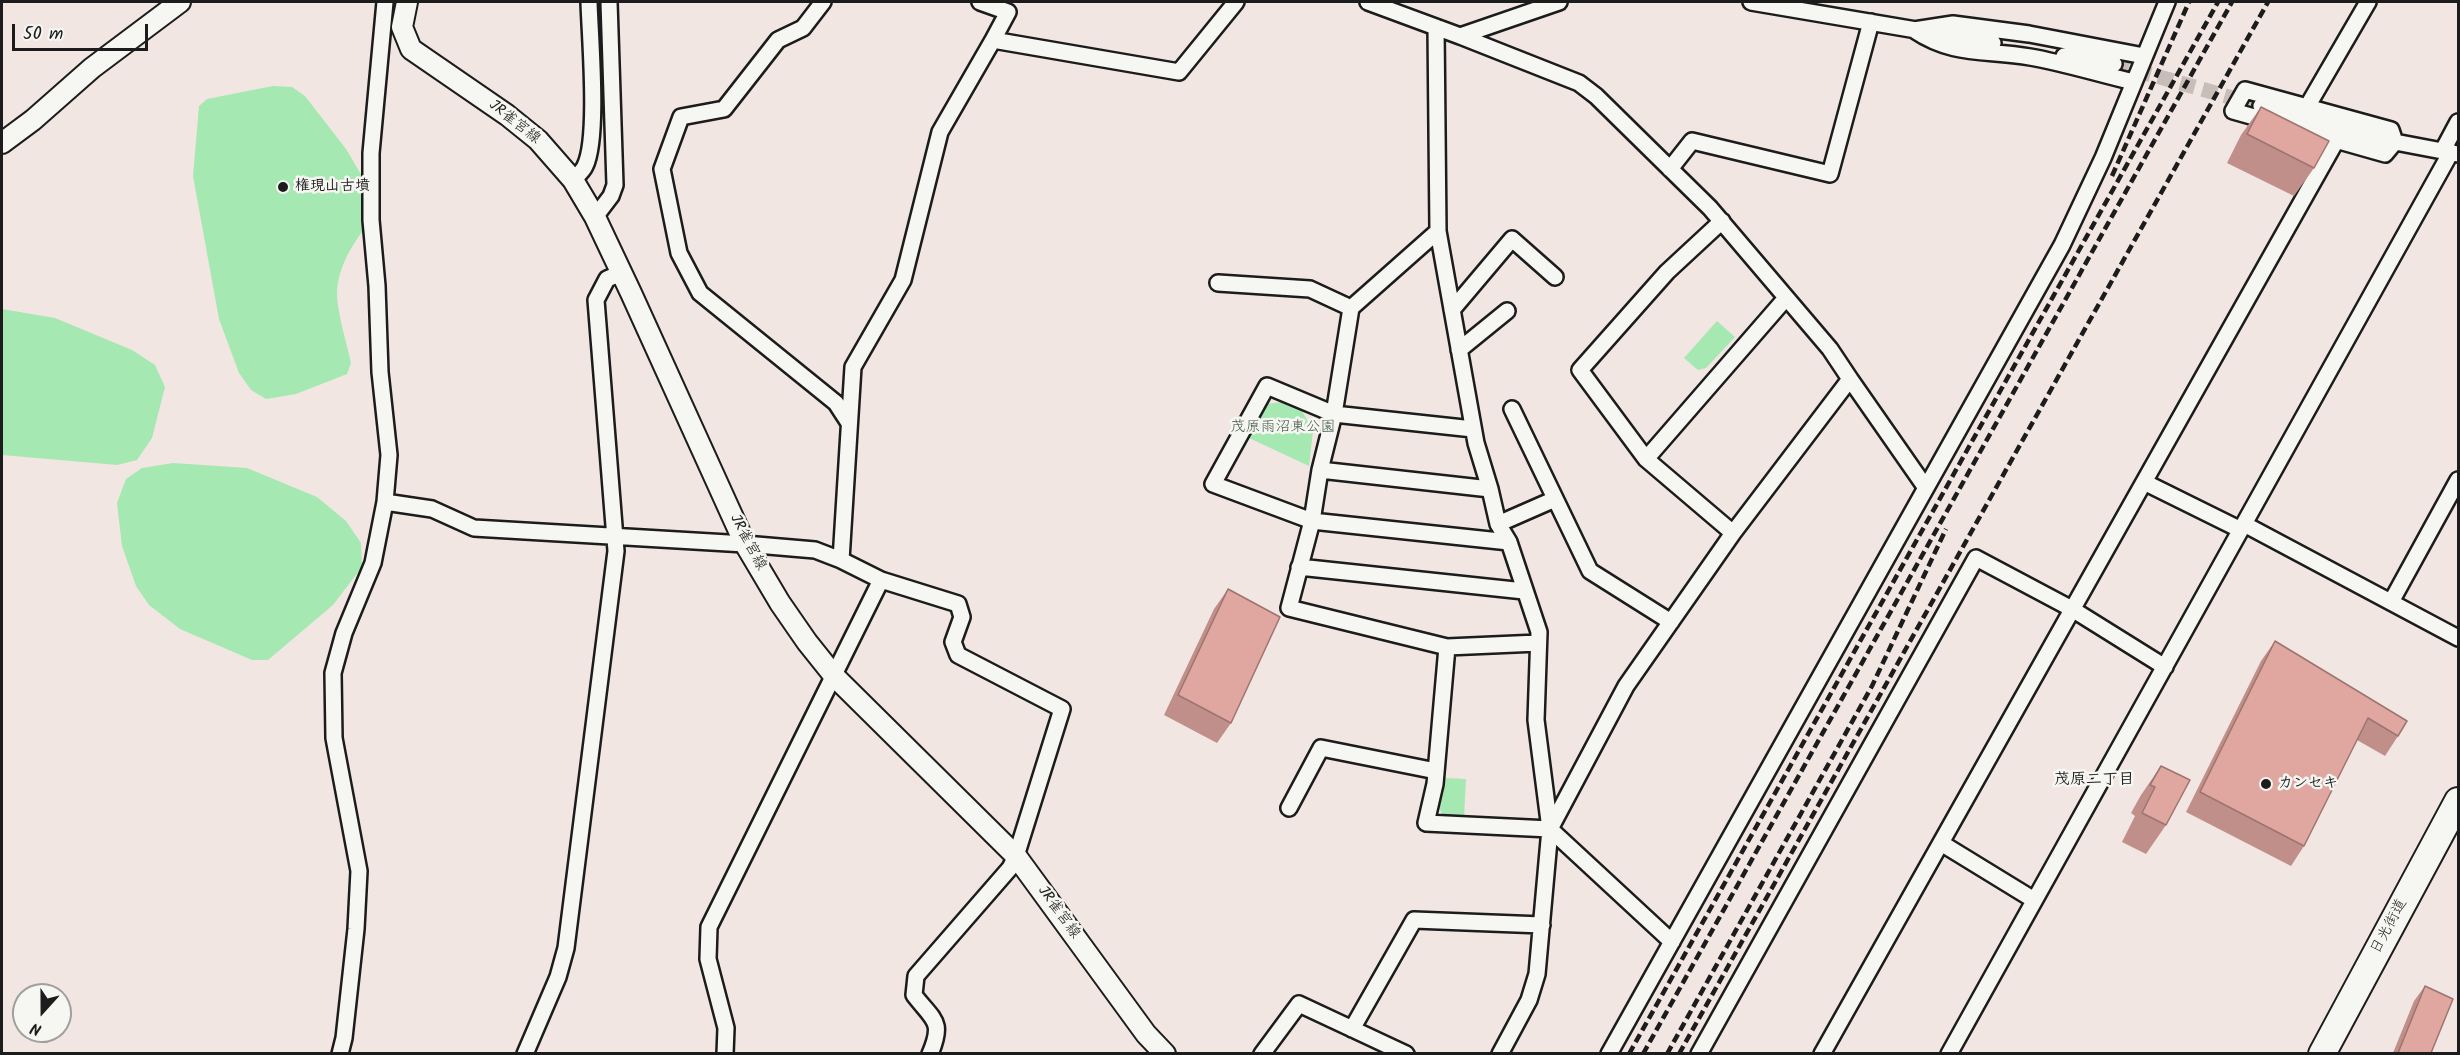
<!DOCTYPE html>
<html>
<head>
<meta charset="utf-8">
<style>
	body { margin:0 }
	#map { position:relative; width:2460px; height:1055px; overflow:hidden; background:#f2e6e2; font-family:Kalam,sans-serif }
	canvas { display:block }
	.frame { position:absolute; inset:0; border:3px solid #1c1c1c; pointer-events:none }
	.north { position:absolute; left:12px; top:983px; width:60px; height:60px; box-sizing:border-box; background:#f6f6f2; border:2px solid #9f9f9c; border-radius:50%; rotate:201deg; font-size:16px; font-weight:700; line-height:24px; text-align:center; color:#1c1c1c }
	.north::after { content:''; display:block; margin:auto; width:21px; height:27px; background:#1c1c1c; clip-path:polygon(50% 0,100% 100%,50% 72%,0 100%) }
	.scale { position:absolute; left:12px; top:24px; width:136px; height:27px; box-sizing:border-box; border:3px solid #1c1c1c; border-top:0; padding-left:8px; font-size:18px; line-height:21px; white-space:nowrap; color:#1c1c1c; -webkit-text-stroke:4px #f6f6f2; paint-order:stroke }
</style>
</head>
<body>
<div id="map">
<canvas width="2460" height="1055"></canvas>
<div class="frame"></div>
<div class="north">N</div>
<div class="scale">50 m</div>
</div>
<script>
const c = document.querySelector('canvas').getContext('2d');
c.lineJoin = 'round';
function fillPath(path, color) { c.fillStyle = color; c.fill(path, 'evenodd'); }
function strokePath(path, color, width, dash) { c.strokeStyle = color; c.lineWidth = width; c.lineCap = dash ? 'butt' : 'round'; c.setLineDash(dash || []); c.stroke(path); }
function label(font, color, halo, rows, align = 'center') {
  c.font = font + ' Kalam,"Klee One",sans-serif'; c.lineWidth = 5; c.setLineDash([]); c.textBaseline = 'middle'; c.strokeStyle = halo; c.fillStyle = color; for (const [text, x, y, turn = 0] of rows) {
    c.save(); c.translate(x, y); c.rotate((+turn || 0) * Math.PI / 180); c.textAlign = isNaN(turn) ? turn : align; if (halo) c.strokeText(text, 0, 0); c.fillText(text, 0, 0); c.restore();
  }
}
const green = new Path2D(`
	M273,86L292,87L305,96L346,149L372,193L374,217C356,238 338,264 337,293C337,312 347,344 351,363L347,374L296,394L266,399L251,390L239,373L219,319L193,176L199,106L207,99Z
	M2,309L55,318L132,350L155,365L165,387L152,438L137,460L117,465L2,455Z
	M1717,321L1735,337L1706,368L1698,370L1684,358Z
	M1282,402L1301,409L1313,431L1309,466L1249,438L1267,404Z
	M173,463L247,468L317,497L346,521L361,543L362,567L333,605L268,660H252L180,629L149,605L136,586L122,546L117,503L126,479L142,468Z
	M1444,778L1466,779L1464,818L1444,816L1436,804Z`);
const minorTunnel = new Path2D(`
	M2114,64L2261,106`);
const minor = new Path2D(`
	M823,2L803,28L778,40L724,109L681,117L662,169L679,253L700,293L836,403L849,423
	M980,2L1008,12L993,40
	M1368,2L1460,36L1559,2
	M1751,2L1993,43
	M1436,27L1438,231L1476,443L1490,489L1498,524L1509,542L1539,632L1536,720L1550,829L1537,974L1529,1000L1500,1054
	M1460,36L1579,83L1596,96L1710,208L1830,349L1850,379L1733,533L1626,686L1550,829
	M2064,56L2114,64
	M2134,82C2099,74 2065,63 2030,57C1986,49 1954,57 1914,30L1953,24L2029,34L2144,56
	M2245,90L2391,130L2395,142L2385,154L2233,111Z
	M2261,106L2395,142L2458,154
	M2307,107L2368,2
	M2443,150L2458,122
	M1670,169L1692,141L1830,174L1871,22
	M573,180C577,176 583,171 585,166C599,138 590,37 589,2
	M595,217L611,196L615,185L609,2
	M1722,221L1667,272L1580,370L1646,459L1733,533
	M1438,231L1351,308L1334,414L1320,470L1312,521L1289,608L1447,647
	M1218,283L1310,289L1351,308
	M1452,310L1512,239L1555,277
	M1459,350L1507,311
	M1850,379L1926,488
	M1512,409L1590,571L1671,622
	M1473,429L1334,414L1267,386L1213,484L1312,521L1509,542
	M1646,459L1786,298
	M1320,470L1490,489
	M2144,482L2241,530
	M385,502L432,509L474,528L745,544L815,550L841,560
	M1498,524L1555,499
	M2244,524L2458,638
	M1299,567L1524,591
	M881,580L958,604L962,617L953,642L958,655L1062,709L1016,856L1010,868L916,976L914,995C934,1021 944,1021 930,1054
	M2391,602L2458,480
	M1538,643L1447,647L1435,784L1426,823L1550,829L1672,942
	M1289,808L1321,748L1436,771
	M1941,843L2034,900
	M1352,1029L1414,920L1542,925
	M340,1054L344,1038L356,929L359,871L334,738L333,673L344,633L373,563L385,502L389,455L380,372L377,286L371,220V153L385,2
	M525,1054L558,977L566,948L616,551L596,300L607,279L621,273
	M725,1054L726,1028L708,959L709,927L881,580L841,560L853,367L903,280L940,132L993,40L1179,72L1236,2
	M1262,1054L1299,1004L1406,1054
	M1609,1054L2062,245L2103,158L2167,2
	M1699,1054L1976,558L2072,609L2165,667
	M1822,1054L2336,141
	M1949,1054L2451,152`);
const tertiary = new Path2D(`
	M407,2L402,27L411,49L507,115L538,140L573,180L595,217L631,293L745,544L780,603L807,642L835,677L1016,856L1146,1034L1165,1054
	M2,143L33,120L92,68L180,2`);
const trunk = new Path2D(`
	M2322,1054L2458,801`);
const rail = new Path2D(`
	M2112,176L2189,2
	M1629,1054L2218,2
	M1643,1054L2232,2
	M1667,1054L1872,686L1946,529
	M1679,1054L2268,2`);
const wall = new Path2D(`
	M2261,107L2314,168L2294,196L2227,163L2241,135Z
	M1228,589L1231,723L1217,743L1164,715L1214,609Z
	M2275,641L2398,736L2385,756L2357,740L2304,846L2291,866L2186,812L2261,661Z
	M2161,766L2166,825L2146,854L2122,842L2135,816L2131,813L2141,795Z
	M2425,986L2431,1053H2393L2414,1001Z`);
const building = new Path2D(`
	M2261,107L2329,141L2314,168L2247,134Z
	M1228,589L1280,617L1231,723L1178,695Z
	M2275,641L2407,721L2398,736L2368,718L2304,846L2200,792Z
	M2161,766L2190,780L2166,825L2142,813L2155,787L2150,785Z
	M2425,986L2453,999L2431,1053H2398Z`);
const markers = [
	[283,187,6,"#1c1c1c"],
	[2266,784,6,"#1c1c1c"]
];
const streetNames = [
	["JR雀宮線",514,123,38],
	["JR雀宮線",747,543,62],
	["JR雀宮線",1058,913,54],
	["日光街道",2390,927,-62]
];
const poiNames = [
	["権現山古墳",295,187],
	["カンセキ",2278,784]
];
const parkNames = [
	["茂原雨沼東公園",1283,428]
];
const neighbourhoodNames = [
	["茂原二丁目",2094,781]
];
fillPath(green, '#a5e8b2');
strokePath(minorTunnel, '#c7beba', 15, [15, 8]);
strokePath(minor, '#1c1c1c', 20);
strokePath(tertiary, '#1c1c1c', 24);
strokePath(trunk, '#1c1c1c', 30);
strokePath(minor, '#f6f6f2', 15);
strokePath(tertiary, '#f6f6f2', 20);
strokePath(trunk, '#f6f6f2', 26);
strokePath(rail, '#1c1c1c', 4.5, [9, 4.5]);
fillPath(wall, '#c18f8a');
fillPath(building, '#e0a6a0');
strokePath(building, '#9d7470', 1.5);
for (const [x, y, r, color] of markers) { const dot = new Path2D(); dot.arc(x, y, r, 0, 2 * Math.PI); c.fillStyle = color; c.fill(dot); strokePath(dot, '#f6f6f2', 2); }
label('15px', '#1c1c1c', '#f6f6f2', streetNames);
label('bold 15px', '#1c1c1c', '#f6f6f2', poiNames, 'left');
label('15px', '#455949', '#f6f6f2', parkNames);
label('bold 16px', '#1c1c1c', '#f6f6f2', neighbourhoodNames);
</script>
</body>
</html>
